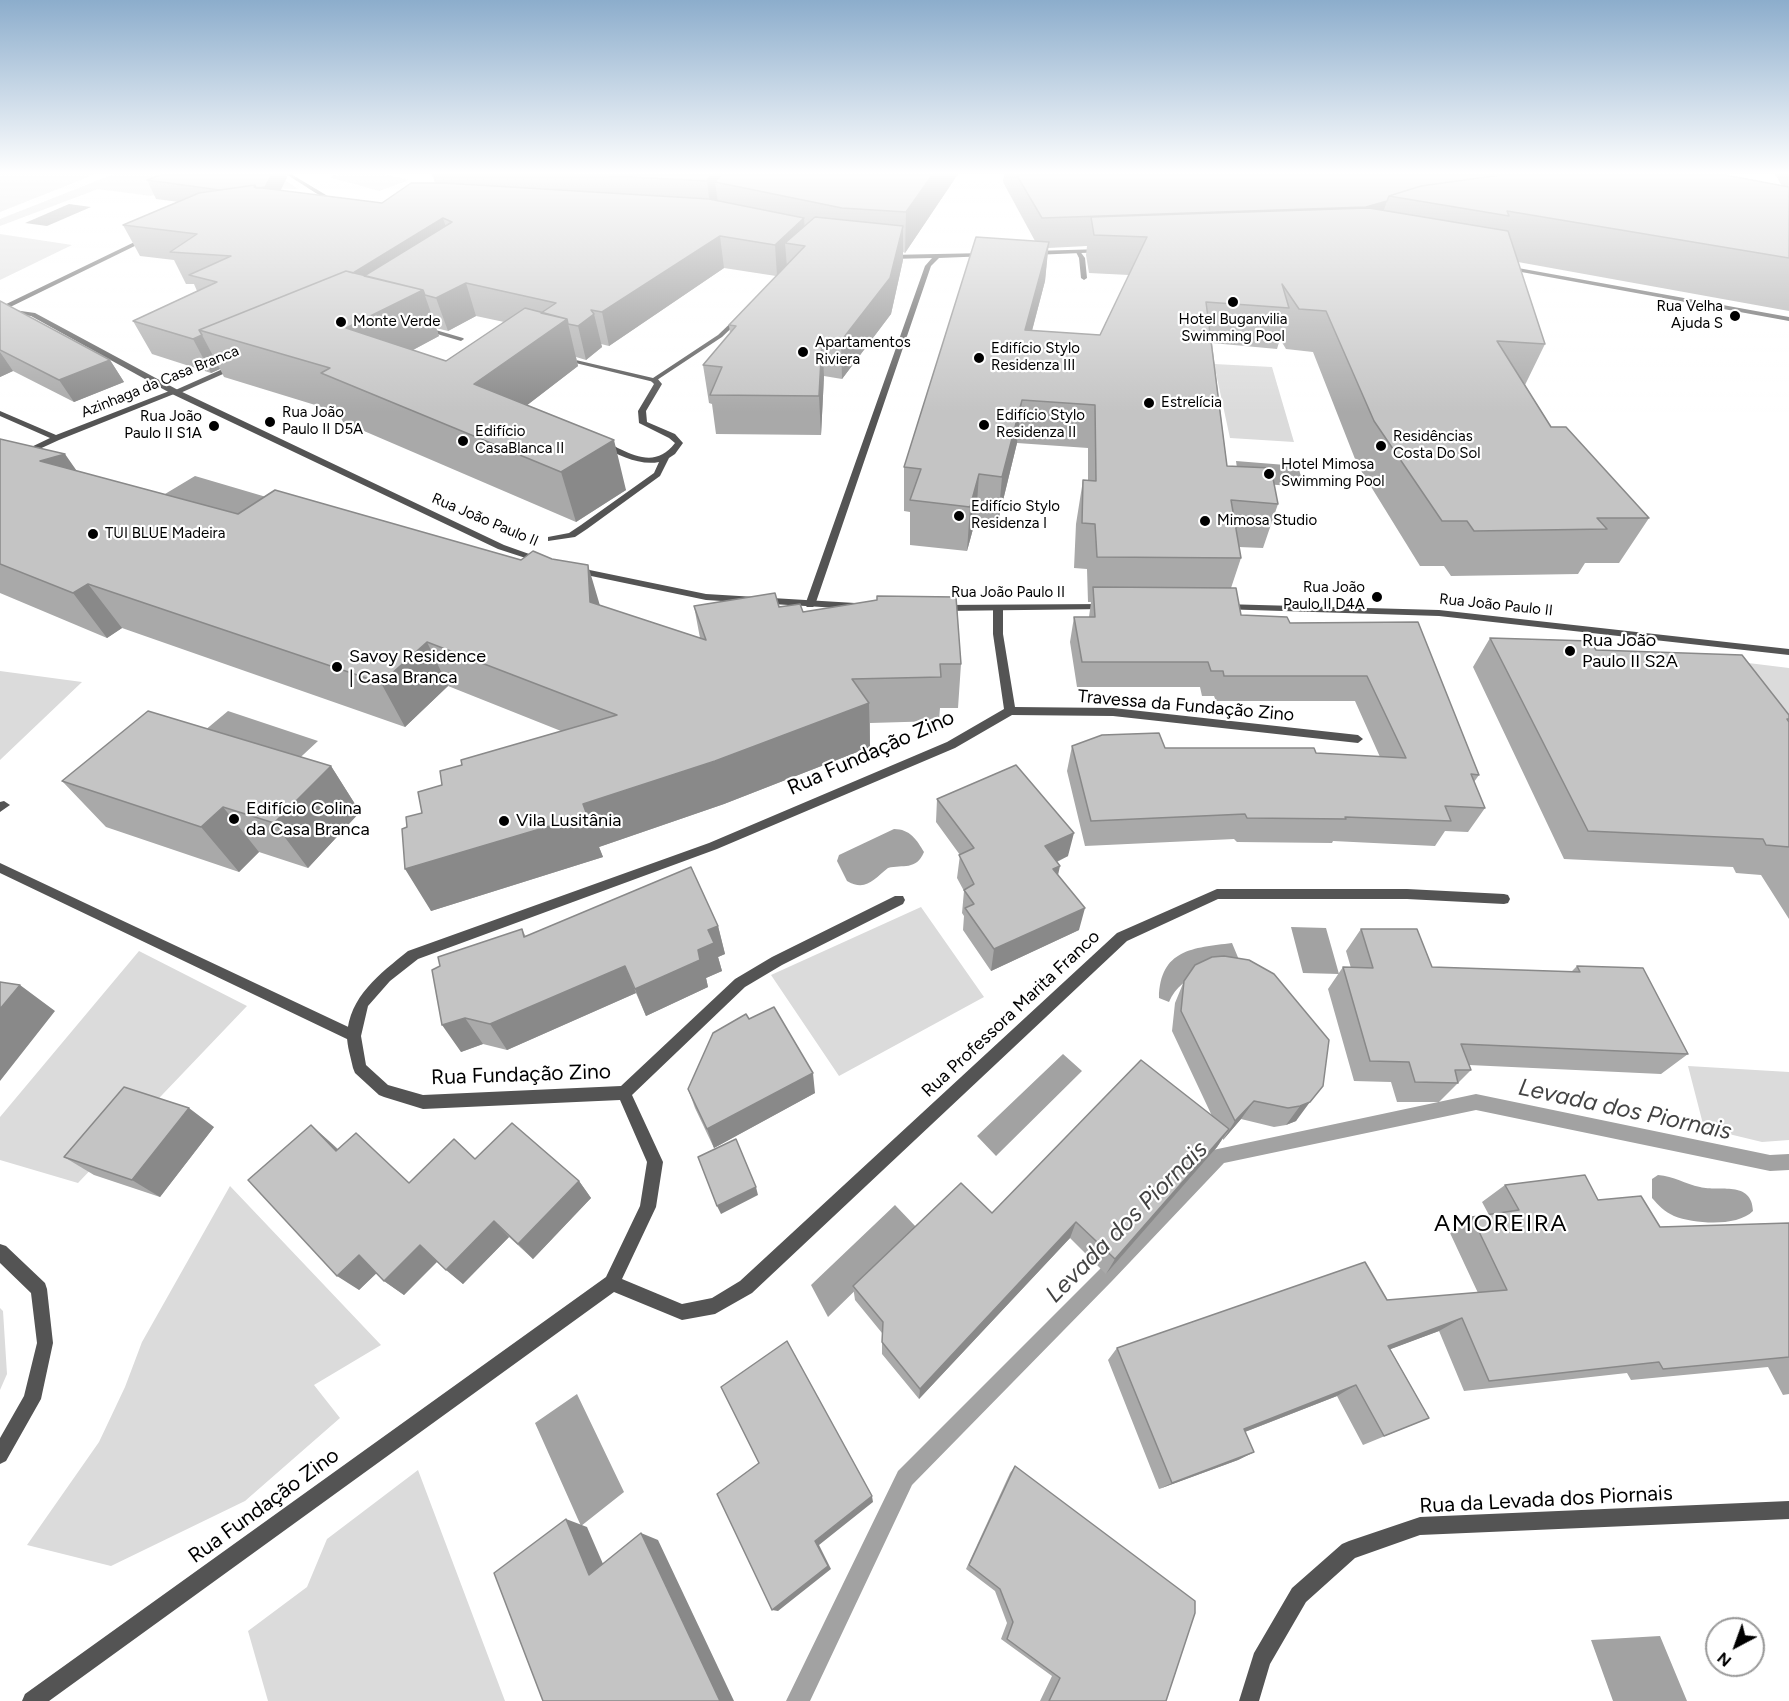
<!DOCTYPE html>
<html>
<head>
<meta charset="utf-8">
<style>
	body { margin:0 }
	#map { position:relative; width:1789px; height:1701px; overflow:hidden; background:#fff; font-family:Figtree,sans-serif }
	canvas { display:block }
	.north { position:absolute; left:1705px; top:1617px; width:60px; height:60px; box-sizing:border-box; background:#fff; border:2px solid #999; border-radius:50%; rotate:221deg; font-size:16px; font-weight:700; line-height:24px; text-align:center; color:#000 }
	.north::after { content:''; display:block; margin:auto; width:21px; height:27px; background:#000; clip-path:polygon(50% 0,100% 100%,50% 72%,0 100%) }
</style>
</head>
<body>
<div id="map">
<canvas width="1789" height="1701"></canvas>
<div class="north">N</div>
</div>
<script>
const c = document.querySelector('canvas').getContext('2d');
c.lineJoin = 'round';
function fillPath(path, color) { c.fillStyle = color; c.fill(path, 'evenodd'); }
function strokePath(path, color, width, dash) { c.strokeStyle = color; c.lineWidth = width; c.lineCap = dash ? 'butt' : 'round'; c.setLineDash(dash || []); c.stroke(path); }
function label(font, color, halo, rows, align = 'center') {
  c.font = font + ' Figtree,sans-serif'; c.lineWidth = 4.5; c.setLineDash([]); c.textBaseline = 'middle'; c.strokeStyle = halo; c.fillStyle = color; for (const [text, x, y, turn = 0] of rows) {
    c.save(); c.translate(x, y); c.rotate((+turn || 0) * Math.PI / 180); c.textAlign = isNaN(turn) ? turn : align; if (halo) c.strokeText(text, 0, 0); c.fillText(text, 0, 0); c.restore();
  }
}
const green = new Path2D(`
	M0,174H96L0,212Z
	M114,174H276L298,189L177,186L151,196L98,189L0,226V219Z
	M338,174H384L409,180L379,191L329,177Z
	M0,234L72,245L0,280Z
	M1214,364L1272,367L1294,442L1230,438Z
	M1732,661L1789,668V753Z
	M0,671L82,682L0,760Z
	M921,907L984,997L839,1076L771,975Z
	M139,951L247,1006L78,1183L0,1160V1117Z
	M1688,1066L1789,1072V1140L1762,1142L1704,1128Z
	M230,1186L381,1345L314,1385L340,1418L245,1501L111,1566L27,1545L99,1442L125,1387L142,1342Z
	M0,1308L3,1311L7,1374L0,1390Z
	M418,1470L505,1701H268L248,1631L307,1587L327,1539Z`);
const water = new Path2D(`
	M69,204L91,207L47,226L25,223Z
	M1236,461L1298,466L1304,487L1239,482Z
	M195,476L290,504L239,538L150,503Z
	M228,711L318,741L290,767L198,736Z
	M894,829C910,829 917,840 924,852C916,871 903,864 888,868C874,879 866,892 847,881L837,861L839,855Z
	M1291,927L1326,928L1339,974L1303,973Z
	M1232,943L1242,967C1212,972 1183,971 1169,1002L1159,998C1160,949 1193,948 1232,943Z
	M1063,1054L1082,1071L996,1156L977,1136Z
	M1658,1175C1674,1176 1685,1184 1700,1187C1719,1192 1752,1180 1753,1211C1737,1227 1695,1224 1674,1216C1665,1212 1658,1205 1652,1198V1179Z
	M895,1205L918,1229L828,1317L811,1285Z
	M577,1394L624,1492L581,1526L535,1423Z
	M1660,1636L1687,1701H1613L1591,1640Z`);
const stream = new Path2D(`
	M1476,1094L1770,1155L1789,1154V1170L1770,1171L1476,1110L1224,1163L1112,1281L912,1485L810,1701H786L898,1471L1100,1269L1213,1150Z`);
const service = new Path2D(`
	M286,174H291L326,195L335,206L330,207L322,197Z
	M1079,250L1085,258L1087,278L1084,280L1081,278L1079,258L1076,252Z
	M422,326L463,338L464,339L461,341L420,329V327Z
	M234,364L241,366L178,394L171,392Z
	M651,378H657L662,384L646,411L647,422L675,434L683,443L675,454L669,458L660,476L587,529L575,537L548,541V537L569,533L581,525L654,473L659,462C640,466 619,455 602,447V443C609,443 614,446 620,449C641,459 659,464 675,443L669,438L639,423L638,411L654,384L650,380Z
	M4,801L10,805L0,812V802Z
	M0,863L359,1032L361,1036L359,1040L354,1042L349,1040L0,873Z`);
const minor = new Path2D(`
	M147,236L149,239L0,312V307Z
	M1103,249L1105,252L1033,255L1030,253L1033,251Z
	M986,253L988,256L939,258L931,266L815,605L813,607H807L805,605L925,266L932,258L889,259L886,257L889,255Z
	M1507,266L1789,317V321L1505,269Z
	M739,315L744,316L722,337L654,382L559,359L563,357L653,378L718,335Z
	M172,390L179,392L59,440L0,467V462L50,438L0,416V411L56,435Z
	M998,606L1003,609V634L1015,707L1113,708L1358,735L1363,739L1358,743L1113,716L1012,715L955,748L717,849L418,959L390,981L368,1006L361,1036L366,1065L388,1085L423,1095L621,1086L735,979L772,957L895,896H903L905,900L903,904L782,965L745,987L632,1095L663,1162L656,1207L622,1279L682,1304L712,1298L740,1281L1117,933L1217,889H1407L1504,894L1508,895L1510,899L1508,903L1504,904L1407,899H1218L1127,941L752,1293L715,1314L682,1320L614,1292L49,1701H22L25,1694L606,1277L640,1206L647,1162L620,1100L423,1109L384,1097L379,1095L355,1073L353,1068C351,1058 347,1046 347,1036C349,996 380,974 408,951L709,843L947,742L1004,709L993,634V609Z
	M0,1244L6,1246L45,1283L47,1289L53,1343L41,1399L6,1461L0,1464V1438L24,1396L37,1343L31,1293L0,1263Z
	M1789,1501V1519L1420,1535L1355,1558L1306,1602L1270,1664L1259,1701H1239L1254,1653L1292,1588L1342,1544L1349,1541L1420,1517Z`);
const tertiary = new Path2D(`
	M0,308L35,313L178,390L504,545L546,560L541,563L498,549L172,394L31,316L0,312Z
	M575,567L706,594L855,603L860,606L855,609L706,600L572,572L570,570Z
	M1104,604L1107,605V609L941,611L936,608L941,605Z
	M1223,604L1439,610L1789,649V655L1439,616L1220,609V605Z`);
const wall = new Path2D(`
	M163,174H286L287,177L280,191L382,203L435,183L432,174H958L905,253L903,252V260L891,314L842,379L824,376L821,435L716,434L712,404L709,403L703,365L730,333L729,325L776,276L724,268L609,346L601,344L602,347L586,360L576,357L578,366L527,405L626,490L576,522L343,422L338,412L224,377L220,369L211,373L152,354L133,321L197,291L194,284H186L174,260L140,256L123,225L179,202L156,199L147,180ZM476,316L504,322L446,361L413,350L439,336L436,328L448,331Z
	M1004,174H1720L1782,186L1775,174H1789V311L1518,262L1545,344L1525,385L1551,427L1649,518L1619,563H1585L1578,574L1451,576L1444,566H1420L1357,464L1313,352L1286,349L1280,339L1277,349L1212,343L1227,466L1278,504L1263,548L1239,547L1241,558L1231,588L1241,615L1290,623L1418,622L1479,775L1474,782L1485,808L1468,832L1445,831L1435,846L1333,841L1332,843L1237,842L1234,839L1085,846L1067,771L1072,746L1316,753L1380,757L1355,701H1216L1214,696H1202L1200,687H1077L1070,642L1074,617H1089L1091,602H1088L1087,569L1074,568L1076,524L1083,480H1088V448L1017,443L998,521L976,518L967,551L910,545V512L904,511V467L1035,241L1003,182ZM1087,246L1086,255L1089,273L1129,275L1100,335L1032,331L1045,281L1048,248Z
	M0,301L110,360L124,382L74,402L13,371L0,377Z
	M0,439L77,471L238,514L600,606L700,638L694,606L779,607L803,612L961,664L958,708H940L939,721L870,723V747L724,804L599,847L603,857L431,911L407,827L422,813L442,785L462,765L561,731L448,686L405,727L122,628L107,638L0,593Z
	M1490,638L1596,650L1789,715V919L1761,875L1736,873L1733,867L1564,859L1473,667Z
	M331,766L360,812L308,868L259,852L239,872L106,827L62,781Z
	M937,799L1068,856L1057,862L1058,875L1079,930L991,971L963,930L964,916L962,913L964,891L957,878L960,855L936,822Z
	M718,926L725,954L718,957L722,971L706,978L708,987L646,1016L636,993L507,1050L483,1044L461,1052L440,966L522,929L526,937Z
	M1361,929L1432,967L1571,972L1577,966L1688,1054L1661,1074L1469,1065L1471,1070L1439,1102H1397L1391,1082L1354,1081L1328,989L1343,967L1351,968L1346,951Z
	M1184,981L1329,1040L1296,1121L1286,1125L1274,1127L1241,1119L1223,1140V1138L1217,1147L1106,1274L1070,1238L919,1399L882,1354V1333L855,1300L853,1286L992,1213L1212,1116L1172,1031L1175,1003Z
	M749,1019L815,1093L714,1148L695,1108L688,1089Z
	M311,1125L338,1149L409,1183L475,1159L579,1181L591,1198L533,1259L509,1237L463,1284L437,1261L404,1295L384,1281L376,1273L359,1290Z
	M214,1127L160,1197L94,1175L64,1157Z
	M1505,1185L1598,1200L1660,1227L1789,1223V1394L1783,1395L1768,1367L1631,1380L1627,1373L1464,1391L1439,1331L1390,1349L1429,1418L1363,1445L1337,1396L1245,1432L1254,1452L1238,1460L1159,1489L1108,1360L1117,1348L1387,1300L1478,1293L1450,1233L1472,1217L1489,1215L1482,1202Z
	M1015,1466L1166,1701H1040L1052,1676L1001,1639L1007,1623L995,1591L966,1569L1010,1473Z`);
const shadedWall = new Path2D(`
	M272,174H286L287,177L273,206L254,187L255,185Z
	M712,174H743L715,182L719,210L712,221L707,181Z
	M933,174H958L905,253L906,212Z
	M1387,201L1377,230L1366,207Z
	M443,218L453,249L208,332Z
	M804,218L806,249L805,246L785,243L787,267L777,276L775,245Z
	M903,226V260L891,314L842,379L841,341Z
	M720,236L724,268L609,346L602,312Z
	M1049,242L1045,281L1021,372L1025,330Z
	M466,283L476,316L448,331L436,298Z
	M423,290L439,336L366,375L346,328Z
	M594,314L602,347L586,360L578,326Z
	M567,319L578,366L491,433L474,384Z
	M202,335L220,369L211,373L193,339Z
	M822,339L824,376L821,435L819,396Z
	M0,352L13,371L0,377Z
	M110,360L124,382L74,402L59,380Z
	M1022,400L1017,443L998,521L1002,477Z
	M614,440L626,490L576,522L561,472Z
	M65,454L95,497L40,461Z
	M979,474L976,518L967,551L970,507Z
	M588,565L601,609L590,602Z
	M88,584L122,628L107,638L73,593Z
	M427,642L448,686L405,727L381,683Z
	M869,703L870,747L724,804L599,847L603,857L431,911L405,869L583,804Z
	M331,766L360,812L308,868L274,823Z
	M223,807L259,852L239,872L201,827Z
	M1074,833L1068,856L1041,869L1045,846Z
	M1060,866L1055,889L1053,869Z
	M1085,908L1079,930L991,971L994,949Z
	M718,926L725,954L718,957L722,971L706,978L708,987L646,1016L635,989L698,950L708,930Z
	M625,966L636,993L507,1050L490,1024Z
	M20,985L55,1011L0,1081V1009Z
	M465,1018L483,1044L461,1052L442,1025Z
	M813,1073L815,1093L714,1148L707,1129Z
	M1254,1101L1241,1119L1223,1140L1235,1121Z
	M1310,1102L1296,1121L1286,1125L1300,1106Z
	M189,1108L214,1127L160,1197L132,1180Z
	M311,1125L332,1144L356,1168L336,1151Z
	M1229,1129L1217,1147L1106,1274L1115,1259Z
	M579,1181L591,1198L533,1259L518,1244Z
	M756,1187L758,1195L721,1214L717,1206Z
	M494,1221L509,1237L463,1284L446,1270Z
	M1076,1222L1070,1238L919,1399L920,1389Z
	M420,1245L439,1260L404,1295L384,1281Z
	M359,1255L380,1270L359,1290L337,1276Z
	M1462,1318L1439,1331L1367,1358L1388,1346Z
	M1356,1385L1337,1396L1229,1438L1244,1429Z
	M1254,1452L1238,1460L1159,1489L1172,1483Z
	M872,1496L873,1502L819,1545L831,1569L778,1611L772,1610L815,1541Z
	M566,1519L587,1527L610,1580L589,1575Z
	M641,1533L658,1540L734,1701H720Z`);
const building = new Path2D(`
	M163,174H272L265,187L260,188H256L255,185L220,190L147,180Z
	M576,174H712L707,181Z
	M722,174H933L906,212L842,208L715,182Z
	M1016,174H1508L1421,186L1389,196L1387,201L1366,207L1042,218Z
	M1508,174H1720L1789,187V258L1507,211L1509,216L1389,196L1421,186Z
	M411,183H443L709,199L804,218L775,245L720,236L602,312L591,310L594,314L578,326L568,324L567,319L541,313L556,303L466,283L436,298L425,295L423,290L364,276L452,222L443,218L353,273L346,271L199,330L202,335L193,339L133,321L217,282L189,275L231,256L170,252L197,234L123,225L199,193L255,185L254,187L382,203Z
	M1369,208L1508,231L1545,344L1497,341L1551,427H1566L1649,518H1597L1607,529L1474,531L1467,521H1442L1374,421L1326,311L1299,309L1282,284L1289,308L1206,302L1227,466L1271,468L1278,504L1231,500L1241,558L1097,557L1095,524L1082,523L1083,480L1096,481L1095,405L1022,400L1002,477L979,474L970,507L910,500L921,469L904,467L976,237L1049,242L1025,330L1100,335L1147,237L1094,235L1091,217Z
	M815,217L903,226L890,278L841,341L822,339L819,396L710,395L722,367L703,365L736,326L729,325L805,246L785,243Z
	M346,271L423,290L346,328L446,361L525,308L567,319L474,384L614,440L561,472L321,373L330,368L199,330Z
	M0,301L110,360L59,380L0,350Z
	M0,439L65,454L40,461L238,514L275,490L521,560L533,551L552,559L588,565L590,602L706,640L694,606L775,593L779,607L800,604L803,612L877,600V596L956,597L961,664H940L941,677L852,679L869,703L715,761L583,804L587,815L405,869L402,829L407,827L406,817L422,813L418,792L442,785L440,771L462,765L461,760L617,715L427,642L381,683L88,584L73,593L0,564Z
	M1093,587L1236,588L1241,615L1287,617L1290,623L1418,622L1479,775L1471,774L1485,808L1445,806L1451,821L1345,817L1346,819L1247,818L1245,814L1091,821L1072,746L1102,735L1159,733L1165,748H1314L1316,753L1406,758L1367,676H1224L1223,671H1211L1208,662H1082L1074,617H1095Z
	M1490,638L1590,641L1596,650L1742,655L1789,715V719H1787L1789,722V847L1766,845L1763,839L1588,831Z
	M148,711L331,766L274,823L223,807L201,827L62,781Z
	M1016,765L1074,833L1045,846L1060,866L1053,869L1085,908L994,949L965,908L974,904L964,890L974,884L959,855L974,848L937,799Z
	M691,867L718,926L708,930L714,943L698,950L700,960L635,989L625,966L490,1024L465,1018L442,1025L432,970L440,966L438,957L522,929L524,937Z
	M1361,929H1417L1432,967L1580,972L1577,966L1643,968L1688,1054L1461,1044L1471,1070H1455L1458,1083L1415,1082L1409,1062L1370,1061L1343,967L1373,968Z
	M1224,956L1249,960L1274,974L1329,1040L1323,1086L1310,1102L1300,1106L1288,1108L1254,1101L1235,1121L1181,1011L1184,981L1195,965L1212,957Z
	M0,982L20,985L0,1009Z
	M774,1007L813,1073L707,1129L688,1089L713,1033L746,1014L749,1019Z
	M1141,1060L1229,1129L1115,1259L1076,1222L920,1389L882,1342L883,1322L853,1286L961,1183L992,1213Z
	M124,1087L189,1108L132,1180L64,1157Z
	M512,1123L579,1181L518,1244L494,1221L446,1270L420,1245L384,1281L359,1255L337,1276L248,1180L311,1125L336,1151L356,1133L409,1183L454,1139L475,1159Z
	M736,1139L756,1187L717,1206L698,1157Z
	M1585,1175L1598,1200L1641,1196L1660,1227L1789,1223V1357L1663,1369L1659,1362L1489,1381L1462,1318L1388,1346L1429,1418L1384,1436L1356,1385L1244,1429L1254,1452L1172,1483L1117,1348L1365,1262L1387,1300L1507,1290L1472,1217L1519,1210L1505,1185Z
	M787,1341L872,1496L815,1541L828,1566L772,1610L717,1494L759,1463L721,1387Z
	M1015,1466L1195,1601V1613L1166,1701H1049L1060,1678L1007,1639L1013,1622L1000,1589L969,1565Z
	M566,1519L589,1575L641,1533L720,1701H543L494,1573Z`);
const markers = [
	[1233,302,6,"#000"],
	[1735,316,6,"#000"],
	[341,322,6,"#000"],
	[803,352,6,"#000"],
	[979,358,6,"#000"],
	[1149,403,6,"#000"],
	[270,422,6,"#000"],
	[984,425,6,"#000"],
	[214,426,6,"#000"],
	[463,441,6,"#000"],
	[1381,446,6,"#000"],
	[1269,474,6,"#000"],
	[959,516,6,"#000"],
	[1205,521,6,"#000"],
	[93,534,6,"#000"],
	[1377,597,6,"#000"],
	[1570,651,6,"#000"],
	[337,667,6,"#000"],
	[234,819,6,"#000"],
	[504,821,6,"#000"]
];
const farPoinames = [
	["Rua Velha",1723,307,"right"],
	["Ajuda S",1723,324,"right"],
	["Hotel Buganvilia",1233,320,"center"],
	["Swimming Pool",1233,337,"center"],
	["Monte Verde",353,322],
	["Apartamentos",815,343],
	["Riviera",815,360],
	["Edifício Stylo",991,349],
	["Residenza III",991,366],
	["Estrelícia",1161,403],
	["Rua João",282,413],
	["Paulo II D5A",282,430],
	["Edifício Stylo",996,416],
	["Residenza II",996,433],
	["Rua João",202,417,"right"],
	["Paulo II S1A",202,434,"right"],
	["Edifício",475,432],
	["CasaBlanca II",475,449],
	["Residências",1393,437],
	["Costa Do Sol",1393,454],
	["Hotel Mimosa",1281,465],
	["Swimming Pool",1281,482],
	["Edifício Stylo",971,507],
	["Residenza I",971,524],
	["Mimosa Studio",1217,521],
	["TUI BLUE Madeira",105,534],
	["Rua João",1365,588,"right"],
	["Paulo II D4A",1365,605,"right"]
];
const farStreetnames = [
	["Azinhaga da Casa Branca",160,382,-22],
	["Rua João Paulo II",485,520,23],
	["Rua João Paulo II",1008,593],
	["Rua João Paulo II",1496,605,6]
];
const poiNames = [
	["Rua João",1582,641],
	["Paulo II S2A",1582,662],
	["Savoy Residence",349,657],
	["| Casa Branca",349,678],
	["Edifício Colina",246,809],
	["da Casa Branca",246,830],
	["Vila Lusitânia",516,821]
];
const streetNames = [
	["Travessa da Fundação Zino",1186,706,5],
	["Rua Professora Marita Franco",1011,1014,-43]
];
const nearStreetnames = [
	["Rua Fundação Zino",871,753,-24],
	["Rua Fundação Zino",521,1075,-2],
	["Rua da Levada dos Piornais",1546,1500,-3],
	["Rua Fundação Zino",264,1506,-36]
];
const nearWaternames = [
	["Levada dos Piornais",1625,1110,12],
	["Levada dos Piornais",1127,1222,-45]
];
const nearNeighbourhoodnames = [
	["AMOREIRA",1501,1224]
];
fillPath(green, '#dbdbdb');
fillPath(water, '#a2a2a2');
fillPath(stream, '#a2a2a2');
fillPath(service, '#545454');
fillPath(minor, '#545454');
fillPath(tertiary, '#545454');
fillPath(wall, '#a9a9a9');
fillPath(shadedWall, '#898989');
fillPath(building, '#c4c4c4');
strokePath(building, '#898989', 1.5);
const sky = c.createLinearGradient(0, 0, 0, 412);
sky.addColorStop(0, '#8cadcc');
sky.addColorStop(0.42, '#fff');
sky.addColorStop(1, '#ffffff00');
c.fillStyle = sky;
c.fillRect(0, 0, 1789, 412);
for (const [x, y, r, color] of markers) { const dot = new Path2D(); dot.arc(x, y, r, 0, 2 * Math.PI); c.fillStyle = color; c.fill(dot); strokePath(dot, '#fff', 2); }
label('15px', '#000', '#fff', farPoinames, 'left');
label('15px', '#000', '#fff', farStreetnames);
label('18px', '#000', '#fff', poiNames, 'left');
label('18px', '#000', '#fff', streetNames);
label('21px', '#000', '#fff', nearStreetnames);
label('italic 24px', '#434343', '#fff', nearWaternames);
c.letterSpacing = '1.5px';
label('24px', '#000', '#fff', nearNeighbourhoodnames);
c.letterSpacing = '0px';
</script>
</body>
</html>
